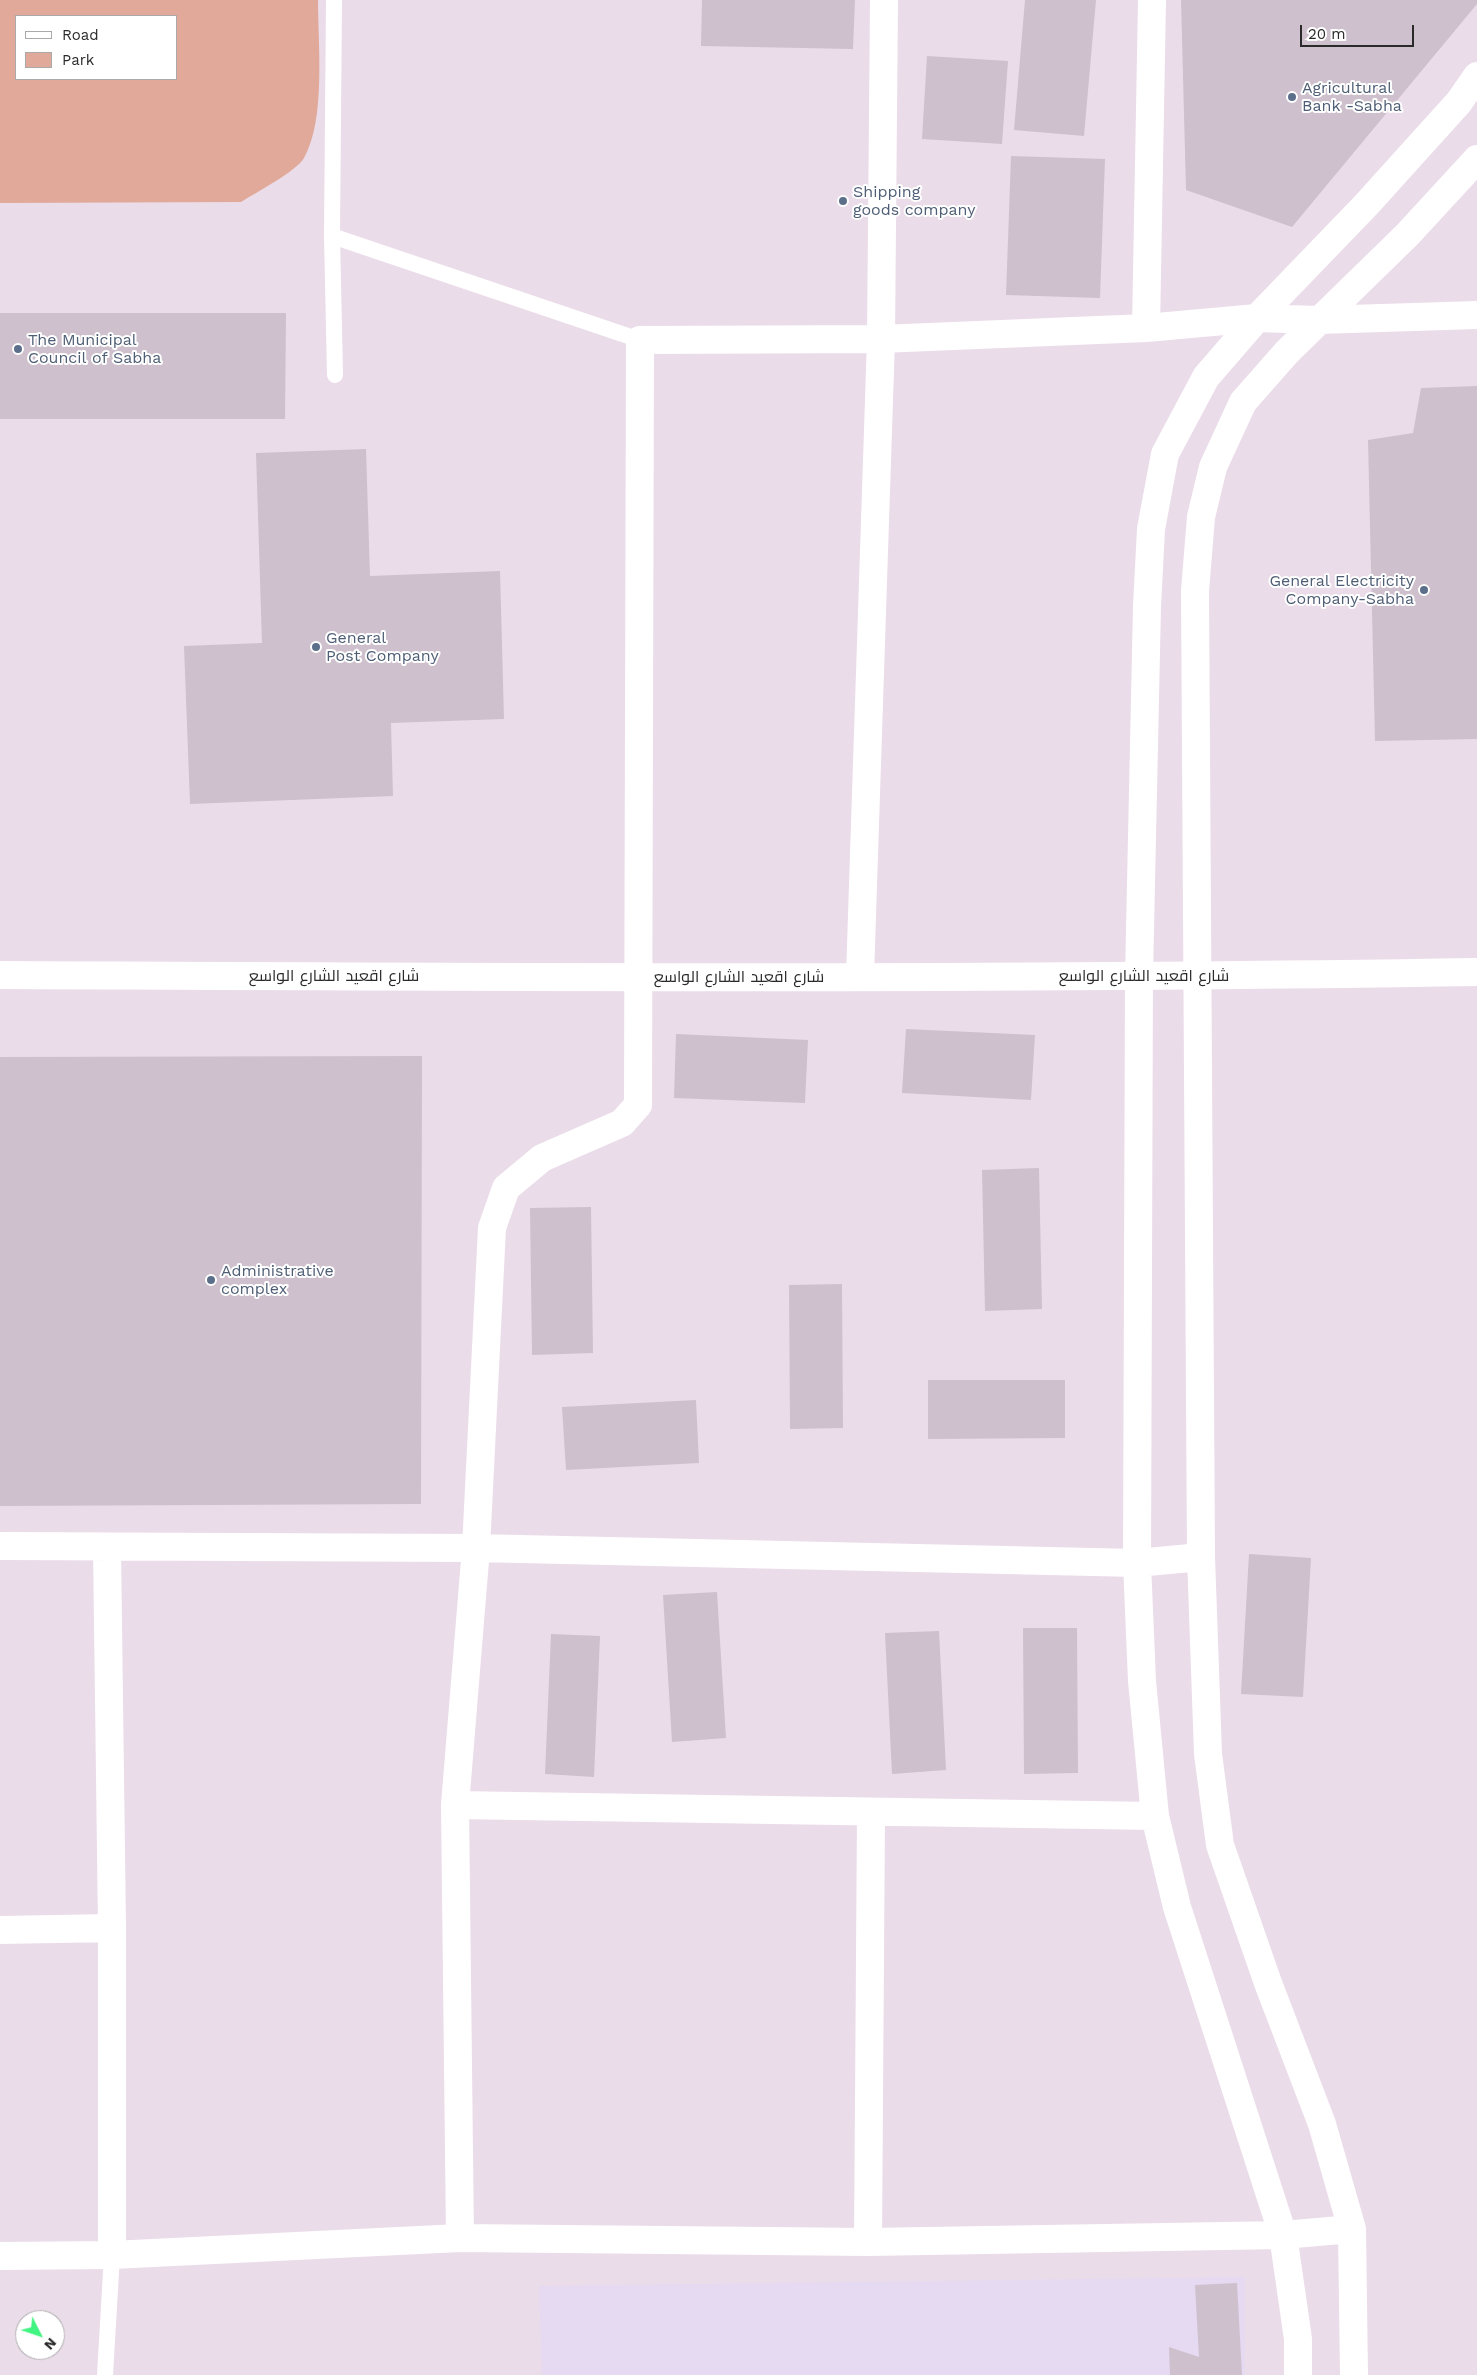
<!DOCTYPE html>
<html>
<head>
<meta charset="utf-8">
<style>
	body { margin:0 }
	#map { position:relative; width:1477px; height:2375px; overflow:hidden; background:#ebdce9; font-family:"Work Sans",sans-serif }
	canvas { display:block }
	.legend { position:absolute; left:15px; top:15px; width:162px; height:65px; box-sizing:border-box; background:#fff; border:1px solid #aaa; margin:0; padding:6px 9px; list-style:none; font-size:15px; color:#2a2a2a }
	.legend li { display:flex; align-items:center; gap:10px; height:25px }
	.legend b { width:25px; border:1px solid #aaa }
	.north { position:absolute; left:15px; top:2310px; width:50px; height:50px; box-sizing:border-box; background:#fff; border:1px solid #aaa; border-radius:50%; rotate:131deg; font-size:14px; font-weight:700; line-height:20px; text-align:center; color:#2a2a2a }
	.north::after { content:''; display:block; margin:auto; width:18px; height:22px; background:#41f381; clip-path:polygon(50% 0,100% 100%,50% 72%,0 100%) }
	.scale { position:absolute; left:1300px; top:25px; width:114px; height:22px; box-sizing:border-box; border:2px solid #2a2a2a; border-top:0; padding-left:6px; font-size:15px; line-height:18px; white-space:nowrap; color:#2a2a2a; -webkit-text-stroke:4px #fff; paint-order:stroke }
</style>
</head>
<body>
<div id="map">
<canvas width="1477" height="2375"></canvas>
<ul class="legend">
<li><b style="height:6px;background:#fff"></b>Road</li>
<li><b style="height:14px;background:#e0a99a"></b>Park</li>
</ul>
<div class="north">N</div>
<div class="scale">20 m</div>
</div>
<script>
const c = document.querySelector('canvas').getContext('2d');
c.lineJoin = 'round';
function fillPath(path, color) { c.fillStyle = color; c.fill(path, 'evenodd'); }
function strokePath(path, color, width, dash) { c.strokeStyle = color; c.lineWidth = width; c.lineCap = dash ? 'butt' : 'round'; c.setLineDash(dash || []); c.stroke(path); }
function label(font, color, halo, rows, align = 'center') {
  c.font = font + ' "Work Sans",Cairo,sans-serif'; c.lineWidth = 4; c.setLineDash([]); c.textBaseline = 'middle'; c.strokeStyle = halo; c.fillStyle = color; for (const [text, x, y, turn = 0] of rows) {
    c.save(); c.translate(x, y); c.rotate((+turn || 0) * Math.PI / 180); c.textAlign = isNaN(turn) ? turn : align; if (halo) c.strokeText(text, 0, 0); c.fillText(text, 0, 0); c.restore();
  }
}
const medical = new Path2D(`
	M1245,2277V2375H542L539,2286Z`);
const green = new Path2D(`
	M0,0H318C318,45 326,119 304,158C297,171 255,193 241,202L0,203ZM16,16H176V79H16Z`);
const building = new Path2D(`
	M702,0H855L853,49L701,46Z
	M1025,0H1096L1084,136L1014,130Z
	M1181,0H1477V4L1292,227L1186,190Z
	M927,56L1008,61L1002,144L922,139Z
	M1011,156L1105,159L1100,298L1006,295Z
	M0,313H286L285,419H0Z
	M1477,386V739L1375,741L1368,440L1413,433L1421,388Z
	M366,449L370,576L500,571L504,719L391,723L393,796L190,804L184,646L262,643L256,453Z
	M906,1029L1035,1035L1031,1100L902,1093Z
	M676,1034L808,1040L805,1103L674,1098Z
	M422,1056L421,1504L0,1506V1057Z
	M1039,1168L1042,1309L985,1311L982,1170Z
	M591,1207L593,1353L532,1355L530,1208Z
	M842,1284L843,1428L790,1429L789,1285Z
	M928,1380H1065V1438L928,1439Z
	M696,1400L699,1463L566,1470L562,1407Z
	M1249,1554L1311,1558L1303,1697L1241,1694Z
	M717,1592L726,1738L672,1742L663,1595Z
	M1023,1628H1077L1078,1773L1024,1774Z
	M939,1631L946,1770L892,1774L885,1633Z
	M551,1634L600,1636L594,1777L545,1774Z
	M1237,2283L1242,2375H1170L1169,2347L1199,2357L1195,2285Z`);
const service = new Path2D(`
	M334,0L332,236L335,375
	M332,236L640,340
	M105,2375L112,2255`);
const minor = new Path2D(`
	M1146,328L1152,0
	M860,976L881,339L884,0
	M0,1546L476,1548L1137,1563L1201,1557
	M107,1548L112,1928V2255
	M455,1805L1155,1816
	M0,1930L112,1928
	M460,2238L455,1805L476,1548L492,1228L506,1188L542,1158L622,1123L638,1105L640,340L881,339L1146,328L1257,318L1318,320L1477,315
	M868,2242L871,1813
	M0,2256L112,2255L460,2238L868,2242L1283,2235L1352,2229
	M1298,2375V2339L1283,2235L1177,1907L1155,1816L1142,1681L1137,1563L1139,976L1147,606L1151,529L1165,454L1206,377L1257,318L1366,205L1459,102L1477,76
	M1354,2375L1352,2229L1322,2124L1268,1983L1220,1845L1208,1754L1201,1557L1195,591L1201,517L1213,467L1243,402L1287,352L1407,235L1477,159`);
const tertiary = new Path2D(`
	M0,975C492,977 985,980 1477,972`);
const markers = [
	[1292,97,5,"#5c6f8a"],
	[843,201,5,"#5c6f8a"],
	[18,349,5,"#5c6f8a"],
	[1424,590,5,"#5c6f8a"],
	[316,647,5,"#5c6f8a"],
	[211,1280,5,"#5c6f8a"]
];
const serviceNames = [
	["Agricultural",1302,88],
	["Bank -Sabha",1302,106],
	["Shipping",853,192],
	["goods company",853,210],
	["The Municipal",28,340],
	["Council of Sabha",28,358],
	["General Electricity",1414,581,"right"],
	["Company-Sabha",1414,599,"right"],
	["General",326,638],
	["Post Company",326,656],
	["Administrative",221,1271],
	["complex",221,1289]
];
const streetNames = [
	["شارع اقعيد الشارع الواسع",334,976],
	["شارع اقعيد الشارع الواسع",1144,976],
	["شارع اقعيد الشارع الواسع",739,977]
];
fillPath(medical, '#e6d9f2');
fillPath(green, '#e0a99a');
fillPath(building, '#cec0cc');
strokePath(service, '#fff', 16);
strokePath(minor, '#fff', 28);
strokePath(tertiary, '#fff', 28);
for (const [x, y, r, color] of markers) { const dot = new Path2D(); dot.arc(x, y, r, 0, 2 * Math.PI); c.fillStyle = color; c.fill(dot); strokePath(dot, '#fff', 2); }
label('16px', '#4e5e75', '#fff', serviceNames, 'left');
label('16px', '#2a2a2a', '#fff', streetNames);
</script>
</body>
</html>
